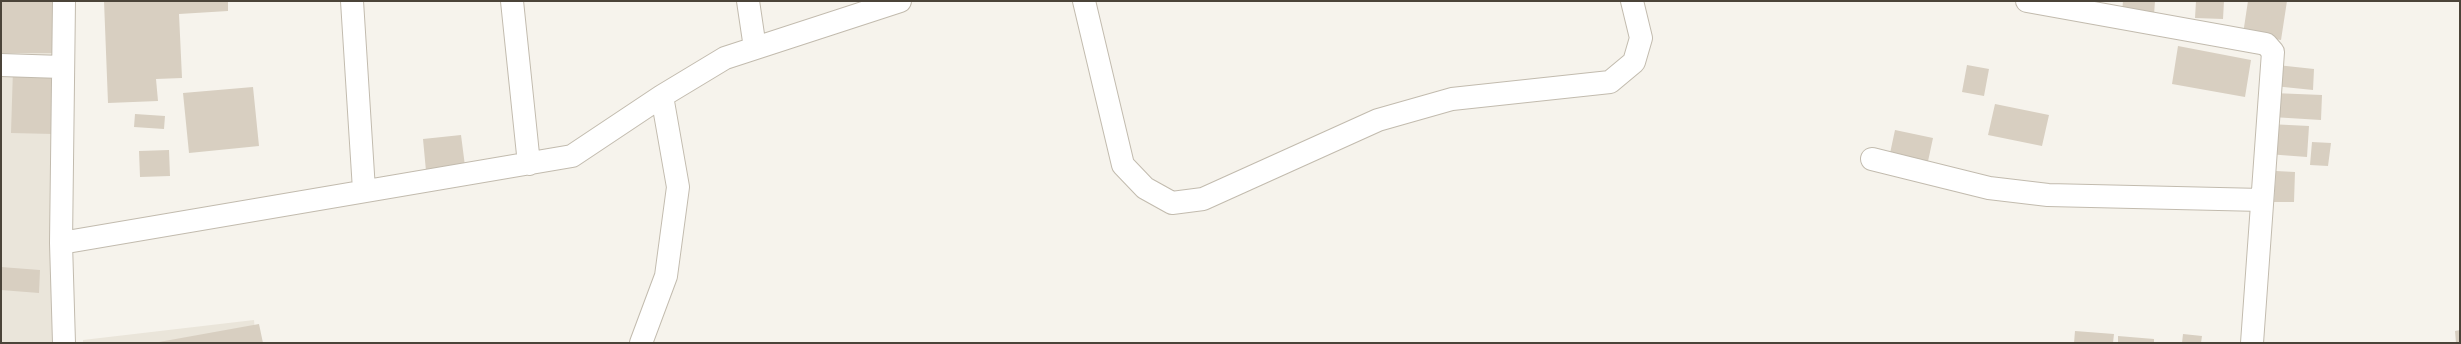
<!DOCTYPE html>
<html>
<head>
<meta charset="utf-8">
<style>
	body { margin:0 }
	#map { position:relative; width:2461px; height:344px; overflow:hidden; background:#f6f3ec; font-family:Karla,sans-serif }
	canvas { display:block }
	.frame { position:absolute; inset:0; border:2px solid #4b4439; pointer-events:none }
</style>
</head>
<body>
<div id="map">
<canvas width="2461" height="344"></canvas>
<div class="frame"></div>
</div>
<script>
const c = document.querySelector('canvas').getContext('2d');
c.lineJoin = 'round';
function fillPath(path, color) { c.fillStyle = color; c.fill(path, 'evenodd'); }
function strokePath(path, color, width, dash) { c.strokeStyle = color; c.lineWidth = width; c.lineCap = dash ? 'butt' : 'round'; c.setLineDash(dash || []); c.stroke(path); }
const residential = new Path2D(`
	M1,1H59L63,343H1Z
	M254,320L256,343H83V340Z`);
const building = new Path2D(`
	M2,1H52V53H2Z
	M104,1H228V11L179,14L182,78L156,79L158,101L108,103Z
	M2123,1H2155L2154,15L2122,12Z
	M2196,1H2224L2223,19L2195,18Z
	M2248,1H2287L2281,40L2243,34Z
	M2178,46L2251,60L2245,97L2172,84Z
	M1967,65L1989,69L1984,96L1962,92Z
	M2277,65L2314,69L2313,90L2274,86Z
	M13,69L54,70L53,134L11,133Z
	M253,87L259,146L189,153L183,93Z
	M2273,93L2322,95L2321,120L2272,117Z
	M1995,104L2049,115L2042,146L1988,135Z
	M135,114L165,116L164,129L134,127Z
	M2269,124L2309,126L2307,157L2267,154Z
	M1895,130L1933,138L1927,166L1889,158Z
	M461,135L465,166L426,171L423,139Z
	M2312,142L2331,143L2328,166L2310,165Z
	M169,150L170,176L140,177L139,151Z
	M2276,171L2295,172L2294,202H2274Z
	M1,267L40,270L39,293L1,290Z
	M259,324L263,343H159V342Z
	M2460,330V343H2456L2455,331Z
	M2075,331L2114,334L2113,343H2074Z
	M2183,334L2202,336L2201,343H2182Z
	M2118,336L2154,339V343H2118Z`);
const minor = new Path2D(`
	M64,1L61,243L64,343
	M352,1L364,190
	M512,1L529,164
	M748,1L755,48
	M1084,1L1123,165L1145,188L1172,203L1203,199L1378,120L1452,99L1610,82L1634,62L1641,38L1632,1
	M2027,1L2266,44L2273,52L2252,343
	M1,65L62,67
	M1872,159L1989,188L2048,195L2262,200
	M61,243L572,156L662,96L725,58L900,1
	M641,343L666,276L678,187L662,96`);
fillPath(residential, '#eae5da');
fillPath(building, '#d8cfc1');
strokePath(minor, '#c2bbae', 24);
strokePath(minor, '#fff', 22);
</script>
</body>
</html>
